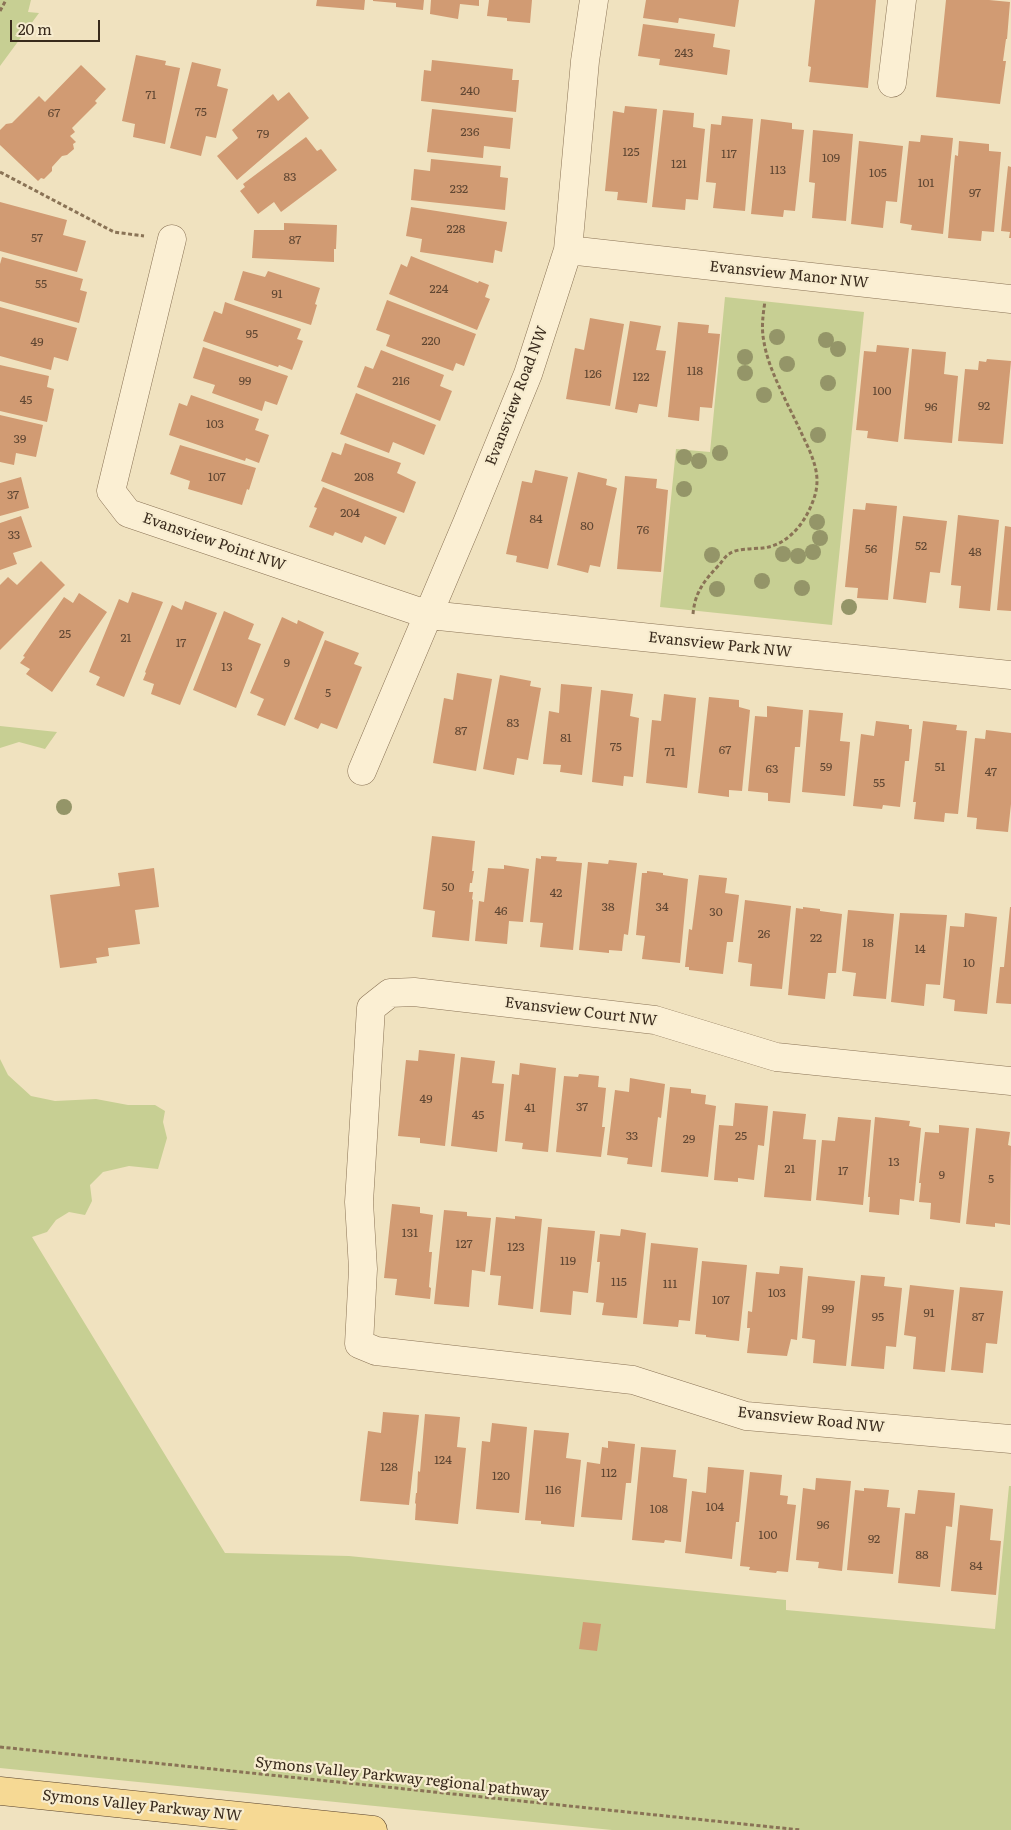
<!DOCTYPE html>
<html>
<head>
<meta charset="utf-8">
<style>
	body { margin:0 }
	#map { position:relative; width:1011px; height:1830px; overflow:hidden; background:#f0e2bf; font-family:Literata,serif }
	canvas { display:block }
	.scale { position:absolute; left:10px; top:20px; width:90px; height:22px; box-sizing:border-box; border:2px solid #392a1c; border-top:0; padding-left:6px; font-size:15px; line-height:18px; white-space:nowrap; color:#392a1c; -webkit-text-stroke:4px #f7eccf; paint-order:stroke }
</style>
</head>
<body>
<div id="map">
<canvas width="1011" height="1830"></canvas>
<div class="scale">20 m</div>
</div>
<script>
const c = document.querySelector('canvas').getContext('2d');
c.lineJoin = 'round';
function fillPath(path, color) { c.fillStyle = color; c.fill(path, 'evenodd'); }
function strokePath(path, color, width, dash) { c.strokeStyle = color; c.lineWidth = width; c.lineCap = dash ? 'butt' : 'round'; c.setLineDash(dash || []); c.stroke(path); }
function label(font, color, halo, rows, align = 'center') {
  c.font = font + ' Literata,serif'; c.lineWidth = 4.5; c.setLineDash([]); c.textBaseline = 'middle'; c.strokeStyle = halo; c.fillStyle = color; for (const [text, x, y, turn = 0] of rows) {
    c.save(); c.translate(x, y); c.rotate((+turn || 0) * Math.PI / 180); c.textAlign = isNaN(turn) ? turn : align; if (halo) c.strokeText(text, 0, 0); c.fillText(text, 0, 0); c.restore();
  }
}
const green = new Path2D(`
	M0,0H31L28,12L39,13L0,66Z
	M725,297L864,312L832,625L660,607L676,449L710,452Z
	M0,726L57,732L45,749L19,742L0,748Z
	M0,1059L8,1075L31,1096L55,1101L96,1099L128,1105H155L165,1111L163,1122L167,1138L158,1169L129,1166L103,1172L90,1185L92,1201L85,1215L69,1212L56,1220L47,1232L32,1237L225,1553L349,1556L786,1600V1610L995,1629L1009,1486H1011V1830H612L0,1768Z`);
const building = new Path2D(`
	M317,0H365L364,10L316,6Z
	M373,0H424L423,10L396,7V3L373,1Z
	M431,0H479V6L460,4L458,19L430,14Z
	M489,0H532L530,23L507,21V18L487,16Z
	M646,0H739L735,27L679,18L678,23L643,18Z
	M815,0H876L868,88L809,82L811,67L808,66Z
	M946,0H989L1010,2L1007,39H1006L1003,61H1006L1000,104L936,97Z
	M643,24L715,34L713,47L730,50L727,75L659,65L660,59L638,56Z
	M136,55L166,61L165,65L180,68L165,144L133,137L135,124L122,121Z
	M432,60L513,69L512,80H519L516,112L421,101L424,70L431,71Z
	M192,62L221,69L217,86L228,89L216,138L206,136L201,156L170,148Z
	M81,65L106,89L95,101L97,103L72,128L75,132L70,136L76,142L73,144L74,149L67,155L62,156L52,167V171L44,179L41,178L38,181L0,145V130L6,124L12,123L39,96L45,102Z
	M289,92L309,118L237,180L217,156L238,138L232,130L273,94L278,101Z
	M625,106L657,109L647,203L617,200L618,192L605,191L613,111L624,113Z
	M432,109L513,118L510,149L484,146L483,158L427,152Z
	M663,110L694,113L693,127L705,129L698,200L686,199L685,210L652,207Z
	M722,116L753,119L745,211L713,208L716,183L706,182L711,124L721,125Z
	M761,119L792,123V129L804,130L795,211L784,210L783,217L751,214Z
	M813,130L853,134L846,221L812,218L815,183L809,182Z
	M921,135L953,138L943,234L911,230L912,225L900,223L909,141L920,142Z
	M306,137L317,151L321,149L337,170L281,212L274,202L258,214L240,191L245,187L243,184Z
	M859,141L903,146L897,202L886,201L883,228L851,224Z
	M959,141L989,144V151L1001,152L994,232L982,231L981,241L948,238L955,155L958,156Z
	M431,159L501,166L500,177L508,178L505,210L411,200L414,169L430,171Z
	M1008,166L1011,167V238H1009L1010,232L1001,231Z
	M0,202L67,220L63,235L86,241L77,272L0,251Z
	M411,207L507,222L502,252L495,250L493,263L420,252L422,239L406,236Z
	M284,223L337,225L336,249H334V262L252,258L254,230H284Z
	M411,256L478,283L479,281L489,285L485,297L490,299L477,330L389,294L401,264L407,267Z
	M2,257L83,279L80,290L87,292L79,323L0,301V264Z
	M243,271L265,277L268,271L320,288L315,304L317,305L311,325L234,300Z
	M387,300L476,334L464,366L456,363L453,371L386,346L390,335L376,330Z
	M225,302L301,329L297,339L303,341L292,370L279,365L278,367L203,341L214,311L222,314Z
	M0,307L77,328L68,361L54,357L51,370L0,356Z
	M590,318L624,324L610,406L566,399L575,348L584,350Z
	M630,321L661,326L656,350L666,351L657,407L639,404L637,413L615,409Z
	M678,322L709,325L708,333L720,334L712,408L700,407L699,421L668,417Z
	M877,345L909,348L898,442L867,438L868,431L856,430L864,351L876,352Z
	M203,347L288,376L277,405L265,401L262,411L212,393L215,385L193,378Z
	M912,349L946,352L944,374L958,376L952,443L904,439Z
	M381,350L444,375L440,386L452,391L440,421L357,387L365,366L373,369Z
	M987,359L1011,361L1003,444L958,441L965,369L978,370L979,361L986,362Z
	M0,365L49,376L47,387L54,389L47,422L0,411Z
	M356,393L436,425L424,455L393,442L389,453L340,434Z
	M191,395L259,419L255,430L269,435L259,463L246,458L245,461L169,435L179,403L187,406Z
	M0,415L43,425L36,457L16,453L14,465L0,462Z
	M345,443L401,463L397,473L416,482L404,513L321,481L332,452L341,455Z
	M180,445L256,468L249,490L247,489L242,505L188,489L190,481L170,474Z
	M535,470L568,477L548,569L516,562L517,556L506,554L522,481L532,483Z
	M578,472L607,479L606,485L617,488L600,567L590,565L588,573L557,565Z
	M625,476L657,479L656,488L668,490L661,572L617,569Z
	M21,477L29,508L0,516V483Z
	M323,487L397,517L385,545L365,536L362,543L335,532L333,536L309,527L317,508L314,507Z
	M866,503L897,506L888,600L857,598L858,588L845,587L853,509L865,510Z
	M958,515L999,520L990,611L959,608L961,586L951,585Z
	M21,516L32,547L13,553L17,564L0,570V523Z
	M903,516L947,521L940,573L930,572L926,603L893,599Z
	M1005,526L1011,527V611L997,610Z
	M41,561L65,585L0,650V585L8,577L17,585Z
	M132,592L163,602L124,697L96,685L100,677L89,672L119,599L128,603Z
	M79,593L107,612L52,692L26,674L30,669L20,663L25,657L23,656L64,597L73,603Z
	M185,601L217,613L180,705L151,694L154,684L143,680L146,673L145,672L172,605L182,610Z
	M224,611L254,624L248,639L261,644L236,708L193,690Z
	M282,617L297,624L298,620L324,632L285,726L257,715L264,699L250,693Z
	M325,640L359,653L354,664L362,667L337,729L321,723L318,729L294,719Z
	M457,673L492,679L476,771L433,763L444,698L453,700Z
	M500,675L531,681L530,686L541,688L528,760L517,758L514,775L483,769Z
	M561,684L592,687L582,775L560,772L561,765L543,764L549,711L559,713Z
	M601,690L633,694L630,716L639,718L633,777L624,776L623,786L592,782Z
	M664,694L696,698L687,788L646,783L652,720L661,721Z
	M709,697L739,700V707L750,710L742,791L729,790V797L698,793Z
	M767,706L803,710L800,747H795L790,803L768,801V793L748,791L755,716L767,717Z
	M809,710L843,713L840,741L850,742L845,796L802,792Z
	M876,721L909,725V729H912L909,761H905L900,807L883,805L882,809L853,806L861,734L874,736Z
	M923,721L957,725L956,730L967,731L958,814L945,813L944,822L914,819L916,802H913Z
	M986,730L1011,733V804L1008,832L976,829L977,818L967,817L975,738L985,739Z
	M432,836L475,841L472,871H474L472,883H470L469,892H473L472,899L473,900L469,941L432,937L435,911L423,909Z
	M541,856L557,857L556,861L582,863L573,950L540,947L543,923L530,922L536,858L541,859Z
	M609,860L637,863L628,935L624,934L622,951L609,950V953L579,950L588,862L608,864Z
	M504,865L529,869L523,922L509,921L507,944L475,941L479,901L484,902L488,868L504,869Z
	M154,868L159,907L135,910L140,944L108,948L109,956L96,958L97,963L60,968L50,895L120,886L118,873Z
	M647,871L663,873V875L688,879L680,963L642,959L645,936L636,935L642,873H647Z
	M699,875L727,878L725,893L739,895L733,942H727L723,974L689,970V967H685L689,929L692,930Z
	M745,900L791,906L782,989L750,986L752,964L738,962Z
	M803,907L820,909V911L842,914L836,973H828L825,999L788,995L796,908L803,909Z
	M1010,907H1011V1004L996,1003L1000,967H1004Z
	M848,910L894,914L886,999L853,996L856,973L842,971Z
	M900,913L947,915L940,985L926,984L924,1006L891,1002Z
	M965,913L997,917L987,1014L954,1011L955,1000L943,998L950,926L964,927Z
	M419,1050L455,1054L445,1146L420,1143V1138L398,1136L406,1060L418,1061Z
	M461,1057L495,1061L492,1083L504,1084L497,1152L451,1146Z
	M520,1063L556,1068L548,1152L522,1149L523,1143L505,1141L512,1074L519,1075Z
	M579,1074L599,1076L598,1087L606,1088L602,1127H605L601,1157L556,1152L564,1076L578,1077Z
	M630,1078L665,1084L661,1118L658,1117L652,1167L627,1164L628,1158L607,1155L615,1090L629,1092Z
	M670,1087L691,1089V1093L706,1095L705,1104L716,1106L708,1177L661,1172Z
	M735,1103L768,1106L764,1146L758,1145L754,1180L738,1178V1182L714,1180L719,1125L733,1126Z
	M773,1111L806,1114L803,1139L816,1140L811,1201L764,1197Z
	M838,1117L871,1120L863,1205L816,1200L822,1140L835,1141Z
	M875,1117L910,1121L909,1126L921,1128L914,1201L900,1199L899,1215L869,1212L870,1197H868Z
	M939,1125L969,1128L960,1223L930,1219L931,1203L919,1202L921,1183H919L925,1132L939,1133Z
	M976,1128L1010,1132L1008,1145L1011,1146L1010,1225L995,1223V1227L966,1224Z
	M392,1204L420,1207V1213L433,1215L429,1252H432L429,1287L431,1288L430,1299L395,1295L397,1279L384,1278Z
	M444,1210L467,1212V1216L491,1218L485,1272L472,1270L469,1307L434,1304Z
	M515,1216L542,1219L533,1309L498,1305L501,1276L490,1275L496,1217L515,1219Z
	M548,1227L595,1231L588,1293L573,1291L571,1315L540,1312Z
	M621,1229L646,1233L637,1318L602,1315L604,1303L596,1302L600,1262H597L600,1234L620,1236Z
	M651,1243L698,1248L690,1321L679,1320L678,1327L643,1324Z
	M702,1261L747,1265L739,1341L706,1337V1335L695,1334Z
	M780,1266L803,1268L797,1340L791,1339L787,1356L747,1353L750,1328H747L748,1311L752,1312L756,1272L779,1274Z
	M861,1275L885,1277L884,1286L902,1288L896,1347L886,1346L884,1369L851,1366Z
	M808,1276L855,1281L846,1366L813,1363L815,1340L802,1338Z
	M910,1285L954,1290L945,1372L913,1369L916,1337L904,1335Z
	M960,1287L1003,1291L997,1344L986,1343L983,1373L951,1370Z
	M383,1412L419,1415L409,1505L360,1501L368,1431L381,1433Z
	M425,1414L460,1417L457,1447L466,1448L458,1524L415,1520L416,1504L415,1503L416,1493H417L418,1471L420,1472Z
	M492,1423L527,1427L519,1513L476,1509L482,1441L490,1442Z
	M534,1430L569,1433L566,1458L581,1460L574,1527L541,1524V1521L525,1520Z
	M608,1441L635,1444L631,1483H626L622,1520L581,1517L587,1462L600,1464L602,1447L608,1448Z
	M641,1447L676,1450L673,1477L687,1479L681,1542L665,1540L664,1543L632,1540Z
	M708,1467L744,1470L739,1522H736L732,1559L685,1553L692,1491L706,1493Z
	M750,1472L782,1475L780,1495L788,1496L787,1504L796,1505L788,1572L777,1571L776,1573L749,1570L750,1567L740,1566Z
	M816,1478L851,1481L842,1571L818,1568L819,1562L796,1560L803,1488L815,1490Z
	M864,1488L889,1490L887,1507L900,1508L893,1574L847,1570L855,1490L864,1491Z
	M918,1490L955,1493L952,1527L946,1526L940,1587L898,1583L905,1513L915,1514Z
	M960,1505L993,1509L990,1540L1001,1541L996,1595L951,1591Z
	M583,1622L601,1624L597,1651L579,1649Z`);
const path = new Path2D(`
	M0,11L6,0
	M0,172L114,232L144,236
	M693,614C695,592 704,581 719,565C722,562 725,556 729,554C737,548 753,549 763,548C790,545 808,519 815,495C822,471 809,450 800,430C788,404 768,369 764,342C761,328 763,315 765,301
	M0,1747L801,1830`);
const minor = new Path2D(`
	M892,83L902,0
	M172,239L111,491L128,513L429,615L1011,675
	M568,250L1011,299
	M362,771L467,523L528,374L568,250L585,61L594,0
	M1011,1081L776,1057L655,1020L414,992L390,993L371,1008L359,1202L363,1269L359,1344L376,1351L633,1380L746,1416L1011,1439`);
const major = new Path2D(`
	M0,1791L373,1830`);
const trees = [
	[777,337],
	[826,340],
	[838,349],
	[745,357],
	[787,364],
	[745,373],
	[828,383],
	[764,395],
	[818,435],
	[720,453],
	[684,457],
	[699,461],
	[684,489],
	[817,522],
	[820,538],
	[813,552],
	[783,554],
	[712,555],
	[798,556],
	[762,581],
	[802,588],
	[717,589],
	[849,607],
	[64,807]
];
const numberNames = [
	["243",684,53],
	["240",470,91],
	["71",151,95],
	["75",201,112],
	["67",54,113],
	["236",470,132],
	["79",263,134],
	["125",631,152],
	["117",729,154],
	["109",831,158],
	["121",679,164],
	["113",778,170],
	["105",878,173],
	["83",290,177],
	["101",926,183],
	["232",459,189],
	["97",975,193],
	["228",456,229],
	["57",37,238],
	["87",295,240],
	["55",41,284],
	["224",439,289],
	["91",277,294],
	["95",252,334],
	["220",431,341],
	["49",37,342],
	["118",695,371],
	["126",593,374],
	["122",641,377],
	["99",245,381],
	["216",401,381],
	["100",882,391],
	["45",26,400],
	["92",984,406],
	["96",931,407],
	["103",215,424],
	["39",20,439],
	["107",217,477],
	["208",364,477],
	["37",13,495],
	["204",350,513],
	["84",536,519],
	["80",587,526],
	["76",643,530],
	["33",14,535],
	["52",921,546],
	["56",871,549],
	["48",975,552],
	["25",65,634],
	["21",126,638],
	["17",181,643],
	["9",287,663],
	["13",227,667],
	["5",328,693],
	["83",513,723],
	["87",461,731],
	["81",566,738],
	["75",616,747],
	["67",725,750],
	["71",670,752],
	["59",826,767],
	["51",940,767],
	["63",772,769],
	["47",991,772],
	["55",879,783],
	["50",448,887],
	["42",556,893],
	["38",608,907],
	["34",662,907],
	["46",501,911],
	["30",716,912],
	["26",764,934],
	["22",816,938],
	["18",868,943],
	["14",920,949],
	["10",969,963],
	["49",426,1099],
	["37",582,1107],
	["41",530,1108],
	["45",478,1115],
	["33",632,1136],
	["25",741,1136],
	["29",689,1139],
	["13",894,1162],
	["21",790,1169],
	["17",843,1171],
	["9",942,1175],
	["5",991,1179],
	["131",410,1233],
	["127",464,1244],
	["123",516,1247],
	["119",568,1261],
	["115",619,1282],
	["111",670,1284],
	["103",777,1293],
	["107",721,1300],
	["99",828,1309],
	["91",929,1313],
	["95",878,1317],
	["87",978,1317],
	["124",443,1460],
	["128",389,1467],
	["112",609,1473],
	["120",501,1476],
	["116",553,1490],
	["104",715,1507],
	["108",659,1509],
	["96",823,1525],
	["100",768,1535],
	["92",874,1539],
	["88",922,1555],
	["84",976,1566]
];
const streetNames = [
	["Evansview Manor NW",789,275,6],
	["Evansview Road NW",517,396,-69],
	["Evansview Point NW",214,542,19],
	["Evansview Park NW",720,645,6],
	["Evansview Court NW",581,1012,7],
	["Evansview Road NW",811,1420,6],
	["Symons Valley Parkway regional pathway",402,1778,6],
	["Symons Valley Parkway NW",142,1806,6]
];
fillPath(green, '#c7cf93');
fillPath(building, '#d19b73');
strokePath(minor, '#8a7356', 29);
strokePath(major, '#57402b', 29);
strokePath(path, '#8a7356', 3, [4, 2.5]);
strokePath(minor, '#fbefd3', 28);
strokePath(major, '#f6d994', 28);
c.fillStyle = '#949568';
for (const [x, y] of trees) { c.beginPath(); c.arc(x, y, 8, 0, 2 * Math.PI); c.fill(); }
label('12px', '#5f4632', null, numberNames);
label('15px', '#392a1c', '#f7eccf', streetNames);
</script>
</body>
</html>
